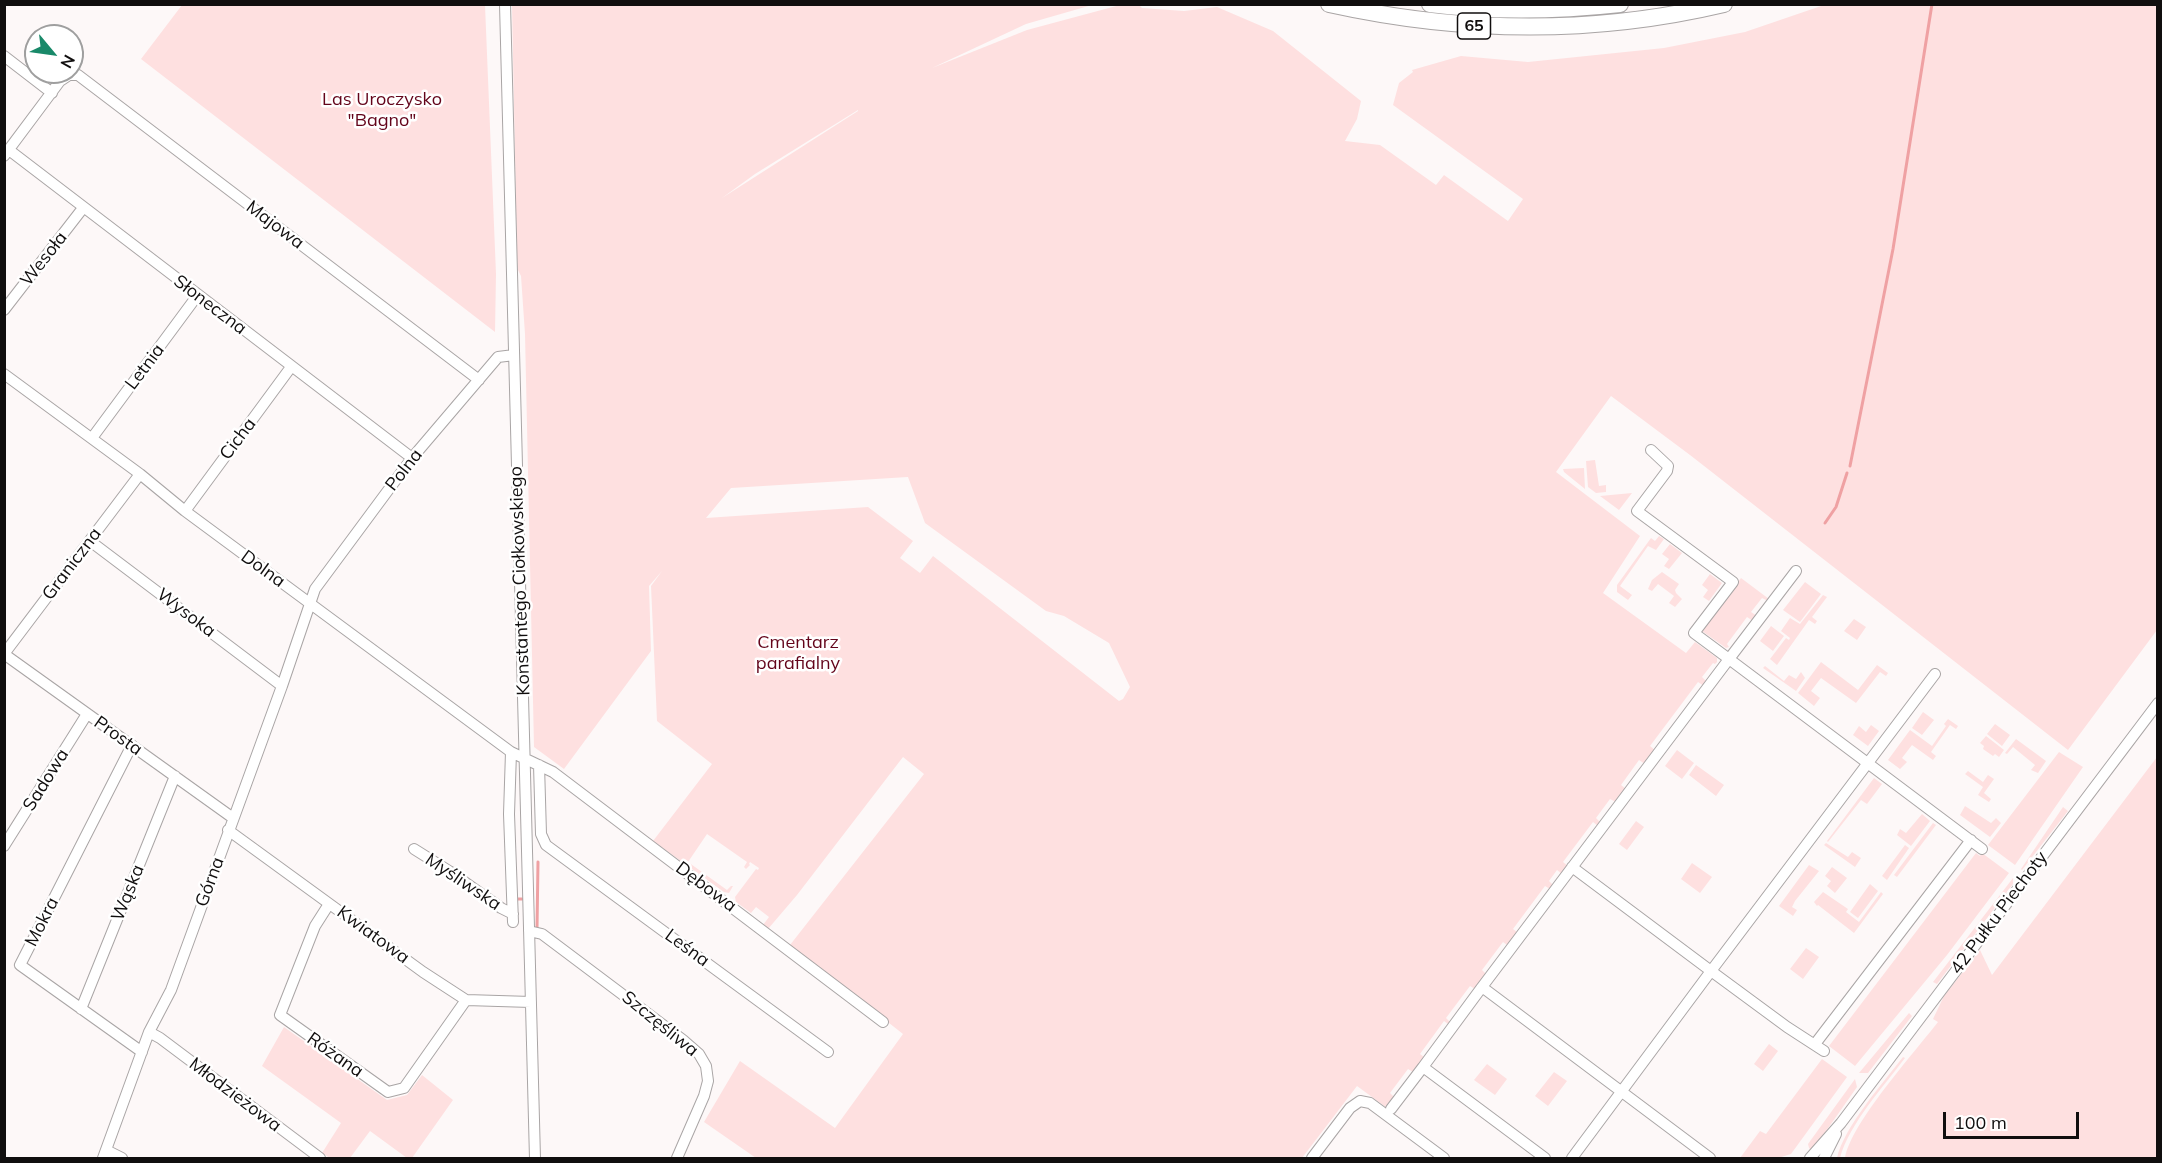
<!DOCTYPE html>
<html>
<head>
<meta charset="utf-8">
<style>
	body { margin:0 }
	#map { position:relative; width:2162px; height:1163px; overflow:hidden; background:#fdf8f8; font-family:Mulish,sans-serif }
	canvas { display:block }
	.frame { position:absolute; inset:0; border:6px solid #100e0e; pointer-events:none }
	.north { position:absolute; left:24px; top:24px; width:60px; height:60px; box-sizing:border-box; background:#fff; border:2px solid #9f9f9f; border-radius:50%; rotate:119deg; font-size:16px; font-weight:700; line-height:24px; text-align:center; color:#100e0e }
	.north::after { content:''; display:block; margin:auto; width:21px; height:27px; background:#198969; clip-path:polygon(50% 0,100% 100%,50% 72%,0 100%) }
	.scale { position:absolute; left:1943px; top:1112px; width:136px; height:27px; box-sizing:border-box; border:3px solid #100e0e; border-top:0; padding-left:8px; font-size:18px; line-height:21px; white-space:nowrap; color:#100e0e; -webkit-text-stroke:4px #fff; paint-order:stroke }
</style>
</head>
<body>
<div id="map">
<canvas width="2162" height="1163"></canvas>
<div class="frame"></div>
<div class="north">N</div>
<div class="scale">100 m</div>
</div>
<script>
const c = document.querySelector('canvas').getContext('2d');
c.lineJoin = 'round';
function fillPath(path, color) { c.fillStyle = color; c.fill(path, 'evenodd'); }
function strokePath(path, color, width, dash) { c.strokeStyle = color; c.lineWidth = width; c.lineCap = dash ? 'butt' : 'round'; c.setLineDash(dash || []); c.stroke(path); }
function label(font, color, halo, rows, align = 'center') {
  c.font = font + ' Mulish,sans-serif'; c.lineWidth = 5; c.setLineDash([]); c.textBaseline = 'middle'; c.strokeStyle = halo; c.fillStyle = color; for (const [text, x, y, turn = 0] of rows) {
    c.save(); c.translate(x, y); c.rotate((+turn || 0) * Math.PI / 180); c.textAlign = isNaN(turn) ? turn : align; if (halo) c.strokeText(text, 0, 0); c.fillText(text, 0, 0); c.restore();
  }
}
const green = new Path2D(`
	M182,5H485L496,274L495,332L141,59Z
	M512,5H1092L1026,24L932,68L1027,30L1120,5H1139L1142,8L1184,11L1217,7L1273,31L1361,101L1357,119L1345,141L1380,145L1436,185L1444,175L1508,221L1523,199L1393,105L1399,83L1413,72L1412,70L1461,56L1528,62L1664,48L1745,32L1824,5H2157V630L2068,750L1690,455L1611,396L1556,472L1640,536L1603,593L1686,653L1695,642L1717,658V662L1715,664L1713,663L1702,677L1707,682L1704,686L1698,682L1650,746L1655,750L1645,764L1639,760L1621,785L1626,789L1616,802L1610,799L1596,818L1601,823L1598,826L1593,822L1563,862L1568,866L1562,874L1557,870L1549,881L1553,885L1550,889L1545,886L1513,929L1517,932L1507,945L1503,942L1482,970L1486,974L1475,989L1470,986L1446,1018L1450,1022L1448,1024L1444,1021L1420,1054L1424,1057L1413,1072L1408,1069L1390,1093L1394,1097L1387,1108L1357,1086L1302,1158H756L704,1122L740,1061L835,1128L903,1034L790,945L924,774L903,757L797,895L768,929L763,925L769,917L756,907L751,913L736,902L735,897L756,869L758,870L759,868L750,862L749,864L750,865L746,869L744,867L747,862L707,834L688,862L727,890L731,886H733L729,893L724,892L653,841L712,764L657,721L651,586L662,571L649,586L651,651L564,769L534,747L525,334L521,276L518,270L517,257ZM858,110V111L722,198L755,174ZM908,477L925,523L1046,611L1064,616L1109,643L1130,687L1123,699L1119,701L933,556L920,573L900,558L913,541L868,507L706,518L731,488Z
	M1595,460L1599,486L1606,485V492L1596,493L1588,487L1586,461Z
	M1584,468L1585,489L1564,472L1563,469Z
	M1632,493L1619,510L1600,496Z
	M1659,536L1664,539L1656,550L1648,546L1620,586L1632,595L1628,600L1617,592V585L1651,538L1655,541Z
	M1670,544L1682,553L1669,569L1664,566L1669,559L1662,554Z
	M1662,572L1679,584L1675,590L1676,593L1682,599L1675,607L1669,603L1674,596L1658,584L1652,591L1648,589L1652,580Z
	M1710,574L1722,583L1709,601L1703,597L1708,590L1702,585Z
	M1741,578L1769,599L1768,601L1762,598L1751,612L1757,616L1753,621L1747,617L1727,644L1729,647L1726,648L1702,631L1703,628Z
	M1805,582L1821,594L1800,622L1783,610Z
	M1823,595L1827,597L1812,617L1817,621L1815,624L1809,620L1777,665L1770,659L1786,638L1789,640L1790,638L1781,631L1790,618L1800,624Z
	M1854,619L1866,627L1857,640L1844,631Z
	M1771,626L1784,636L1773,651L1760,641Z
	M1821,662L1858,690L1877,665L1888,673L1886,676L1880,672L1856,703L1821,678L1811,691L1820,698L1814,706L1798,693Z
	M1765,666L1784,681L1789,675L1796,679L1801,672L1805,678L1796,691L1763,668Z
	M1923,712L1934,720L1922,735L1912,728Z
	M1948,719L1958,726L1956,729L1950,725L1931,752L1936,756L1933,760L1912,745L1902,758L1907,762L1900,769L1888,760L1910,730L1932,746L1946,726L1944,724Z
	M1995,724L2010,735L2002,746L1987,734Z
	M1871,725L1879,731L1868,746L1853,735L1859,726L1866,732Z
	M1986,736L2004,750L1999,757L1995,754L1993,756L1983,749L1984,746L1980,743Z
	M2016,739L2046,761L2038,773L2031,770L2035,765L2013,747L2007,754L2005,753Z
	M1677,750L1694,763L1682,779L1665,766Z
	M2059,752L2083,767L2015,865L1988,845Z
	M2157,757V1158H1845C1851,1123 1914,1053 1938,1022L1933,1019L1944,996L1980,950L1992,975Z
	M1696,765L1724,785L1716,796L1689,775Z
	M1968,771L1983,782L1988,775L1994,779L1984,793L1991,799L1989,802L1978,795L1983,787L1965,774Z
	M1874,778L1882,784L1867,804L1861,800L1828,842L1827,841Z
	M1965,806L1991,823L1996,818L2001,823L1990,837L1960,815Z
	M2063,807L2068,811L2022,870L2021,869Z
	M1922,814L1930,821L1911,846L1897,835L1900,829L1906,833Z
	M1636,821L1644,827L1627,850L1619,844Z
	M1933,823L1936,825L1897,877L1894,875Z
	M1826,843L1848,857L1852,852L1861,858L1855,867L1824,845Z
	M1905,845L1909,848L1887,880L1882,876Z
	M1976,853L1980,856L1982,853L2009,873L1947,955L1855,1066L1829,1046Z
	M1692,863L1712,877L1700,893L1681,879Z
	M1809,865L1819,871L1795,901L1792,907L1797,910L1793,916L1779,906Z
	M1832,867L1847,878L1835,893L1827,886L1831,881L1825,876Z
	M2013,878V884L1937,984L1933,982Z
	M1870,884L1878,891L1858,918L1850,912Z
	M1823,892L1848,909L1846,912L1859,922L1881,892L1883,894L1854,933L1818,905L1817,906L1814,902Z
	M1806,948L1819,957L1803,979L1790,969Z
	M1909,1013L1912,1016L1868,1073H1859Z
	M284,1027L387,1100L407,1095L422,1075L453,1100L412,1158H407L370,1131L350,1158H330L322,1153L341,1123L262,1066Z
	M1769,1044L1778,1051L1763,1071L1754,1064Z
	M1903,1057L1905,1058C1884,1086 1849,1124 1840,1158H1837C1844,1127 1883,1083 1903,1057Z
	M1822,1059L1847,1077L1791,1154L1778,1158H1740L1760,1131L1766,1134Z
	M1487,1064L1507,1079L1495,1095L1474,1080Z
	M1554,1072L1567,1081L1548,1106L1535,1096Z
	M1855,1079L1857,1087L1812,1151L1809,1148L1808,1144Z`);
const stream = new Path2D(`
	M1850,466L1893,249L1932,4
	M1825,523L1836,507L1847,473
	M518,899H522
	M537,928L538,862`);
const minor = new Path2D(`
	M505,4L535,1158
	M4,56L52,93
	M9,150L412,458
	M4,156L60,81L69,75H78L479,380
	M4,310L83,208
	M4,374L140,474L185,511L511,752L553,772L883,1022
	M92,438L197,296
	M185,511L291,367
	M90,541L282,686
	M1796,571L1729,659L1982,849
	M4,654L233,818
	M4,654L140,474
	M132,745L20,965L142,1052
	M511,752L509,814L513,922
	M539,765L541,834L546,845L828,1052
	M228,830L423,972L466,1000L531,1002
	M4,846L87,714
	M414,849L449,871L501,908L513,914
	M1572,867L1711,971L1935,674
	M329,904L315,926L280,1015L388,1092L404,1088L466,1000
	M529,931L542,934L683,1040L699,1054L706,1066L708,1081L704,1096L677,1158
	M1482,987L1729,659L1694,633L1733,582L1637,511L1667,471L1668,466L1651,450
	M81,1009L175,776
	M149,1032L160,1038L320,1158
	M1815,1044L1971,840
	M1391,1109L1423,1067
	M106,1150L122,1158
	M103,1158L149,1032L171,990L282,686L315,589L412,458L498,357L514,355
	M1312,1158L1350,1108L1360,1101L1370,1103L1444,1158
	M1545,1158L1423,1067L1482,987L1710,1158
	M1572,1158L1711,971L1787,1027L1824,1051
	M1810,1158L1841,1123L2158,703
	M1824,1158L1836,1134`);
const highway = new Path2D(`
	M1329,4C1460,33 1593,35 1724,4
	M1430,4C1493,12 1556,11 1620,4`);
const shields = [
	[1474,26,33]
];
const shieldNames = [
	["65",1474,26]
];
const parkNames = [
	["Las Uroczysko",382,100],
	["\"Bagno\"",382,121],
	["Cmentarz",798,643],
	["parafialny",798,664]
];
const streetNames = [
	["Majowa",275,225,37],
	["Wesoła",44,259,-52],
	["Słoneczna",210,305,37],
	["Letnia",145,367,-53],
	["Cicha",238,439,-53],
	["Polna",404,470,-52],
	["Graniczna",72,564,-53],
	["Dolna",263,569,36],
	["Konstantego Ciołkowskiego",520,581,-92],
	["Wysoka",186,613,37],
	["Prosta",118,736,35],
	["Sadowa",46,780,-58],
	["Górna",210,882,-70],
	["Myśliwska",463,882,34],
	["Dębowa",706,887,37],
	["Wąska",128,893,-68],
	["42 Pułku Piechoty",1999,913,-53],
	["Mokra",42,922,-63],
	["Kwiatowa",373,935,36],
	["Leśna",687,948,36],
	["Szczęśliwa",660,1024,39],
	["Różana",335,1055,35],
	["Młodzieżowa",235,1095,37]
];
fillPath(green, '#fee0e0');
strokePath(stream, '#efa1a3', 3);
strokePath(minor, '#a9a5a5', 12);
strokePath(highway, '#a9a5a5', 18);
strokePath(minor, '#fff', 10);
strokePath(highway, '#fff', 16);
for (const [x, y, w] of shields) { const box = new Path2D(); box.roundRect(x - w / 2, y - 13, w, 26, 4.5); c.fillStyle = '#fff'; c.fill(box); strokePath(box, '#100e0e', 1.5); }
label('bold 16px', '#100e0e', null, shieldNames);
label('18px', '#63041a', '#fff', parkNames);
label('18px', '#100e0e', '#fff', streetNames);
</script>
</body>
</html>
